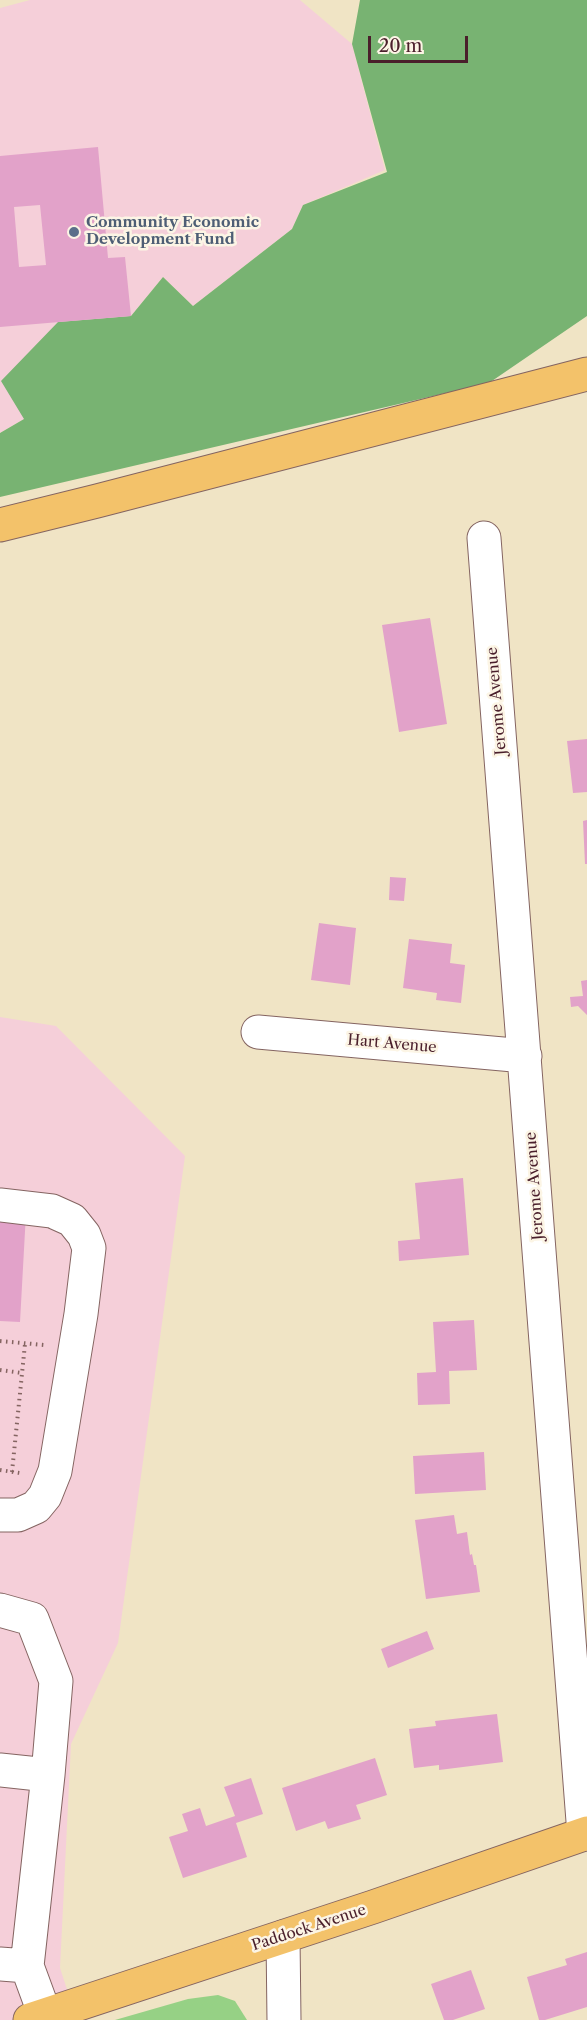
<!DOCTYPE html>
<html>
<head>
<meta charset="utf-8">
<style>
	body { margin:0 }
	#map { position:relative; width:587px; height:2020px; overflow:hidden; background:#f0e4c5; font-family:"Libre Caslon Text",serif }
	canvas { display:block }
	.scale { position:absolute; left:368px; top:36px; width:100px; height:27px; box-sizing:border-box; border:3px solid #4a1f2b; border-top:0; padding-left:8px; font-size:18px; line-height:21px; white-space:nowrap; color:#4a1f2b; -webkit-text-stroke:4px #fcf5e5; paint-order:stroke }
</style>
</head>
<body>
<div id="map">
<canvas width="587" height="2020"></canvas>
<div class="scale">20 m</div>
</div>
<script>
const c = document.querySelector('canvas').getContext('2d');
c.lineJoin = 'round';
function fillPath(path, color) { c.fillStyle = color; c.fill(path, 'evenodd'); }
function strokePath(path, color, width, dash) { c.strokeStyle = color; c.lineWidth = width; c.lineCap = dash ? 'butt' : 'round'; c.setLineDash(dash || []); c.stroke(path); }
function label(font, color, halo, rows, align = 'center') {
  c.font = font + ' "Libre Caslon Text",serif'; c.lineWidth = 5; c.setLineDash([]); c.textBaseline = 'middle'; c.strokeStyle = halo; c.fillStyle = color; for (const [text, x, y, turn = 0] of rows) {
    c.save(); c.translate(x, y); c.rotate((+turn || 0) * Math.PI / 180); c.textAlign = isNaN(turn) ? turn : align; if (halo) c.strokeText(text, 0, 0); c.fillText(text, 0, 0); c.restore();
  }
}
const built = new Path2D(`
	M30,0H300L352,44L385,170L303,205L292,229L193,306L163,277L131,316L24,419L0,433V8Z
	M0,1017L56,1026L185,1156L118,1643L71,1744L60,1968L77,2020H0Z`);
const green = new Path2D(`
	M218,1995L235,2001L247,2020H115L188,1999Z`);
const forest = new Path2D(`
	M360,0H587V316L489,383L0,497V433L24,419L1,381L58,322L131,316L163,277L193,306L292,229L303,205L387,172L352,44Z`);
const building = new Path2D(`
	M98,147L108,258L125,257L131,316L0,327V156ZM40,205L46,265L19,267L14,207Z
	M430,618L447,724L399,732L382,625Z
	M587,739V792L573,793L567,741Z
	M587,820V864H585L583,821Z
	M390,877L406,878L404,901L389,900Z
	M319,923L356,928L350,985L311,980Z
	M409,939L452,944L450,963L465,965L461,1003L436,1000L437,993L403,988Z
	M587,980V1015L578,1006L571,1007L570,997L583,996L581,981Z
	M463,1178L469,1255L399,1261L398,1241L420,1239L415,1183Z
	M0,1211L26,1213L20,1322L0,1321Z
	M474,1320L477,1370L449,1371L450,1404L418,1405L417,1373L436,1372L433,1322Z
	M484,1452L486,1490L415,1494L413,1456Z
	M454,1515L457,1534L467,1532L470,1555L472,1554L474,1565H476L480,1592L426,1599L415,1520Z
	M427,1631L434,1649L388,1668L381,1649Z
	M497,1714L503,1762L439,1770V1765L414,1768L409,1729L436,1726L435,1721Z
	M375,1758L387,1795L356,1805L361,1819L328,1829L325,1821L296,1831L282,1788Z
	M251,1778L263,1814L236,1823L247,1857L183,1878L169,1837L188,1831L182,1814L200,1808L206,1826L235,1816L224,1787Z
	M587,1952V2007L545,2020H539L527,1977L567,1965L565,1959Z
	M471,1970L485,2009L453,2020H444L431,1984Z`);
const path = new Path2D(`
	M0,1341L44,1345
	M0,1370L22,1373
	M0,1470L20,1473
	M12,1472L25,1344`);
const minor = new Path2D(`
	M484,538L584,1834
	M258,1032L525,1056
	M0,1205L52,1211L72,1220L84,1235L89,1248L81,1314L55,1471L45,1496L36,1507L18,1515H0
	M0,1610L32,1619L56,1681L48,1775
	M0,1770L48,1775L27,1966L45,2015
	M283,1937L284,2020
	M0,1964L27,1966`);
const major = new Path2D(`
	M30,2020L373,1907L587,1833`);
const highway = new Path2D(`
	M0,525L97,501L587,374`);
const markers = [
	[74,232,6,"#5c6f8a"]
];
const serviceNames = [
	["Community Economic",86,223],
	["Development Fund",86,240]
];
const streetNames = [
	["Jerome Avenue",497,701,-95],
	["Hart Avenue",392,1044,5],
	["Jerome Avenue",535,1186,-94],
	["Paddock Avenue",309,1928,-18]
];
fillPath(built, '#f5cfd9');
fillPath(green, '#96d185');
fillPath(forest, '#78b372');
fillPath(building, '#e2a2c9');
strokePath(minor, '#846461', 35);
strokePath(major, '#846461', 35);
strokePath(highway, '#846461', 35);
strokePath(path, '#846461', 4, [1.5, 4.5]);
strokePath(minor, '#fff', 33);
strokePath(major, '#f3c26a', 33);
strokePath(highway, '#f3c26a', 33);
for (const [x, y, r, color] of markers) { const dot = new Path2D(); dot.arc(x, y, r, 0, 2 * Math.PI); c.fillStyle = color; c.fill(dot); strokePath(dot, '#fcf5e5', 2); }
label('bold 15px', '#4e5e75', '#fcf5e5', serviceNames, 'left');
label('15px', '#4a1f2b', '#fcf5e5', streetNames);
</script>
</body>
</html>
